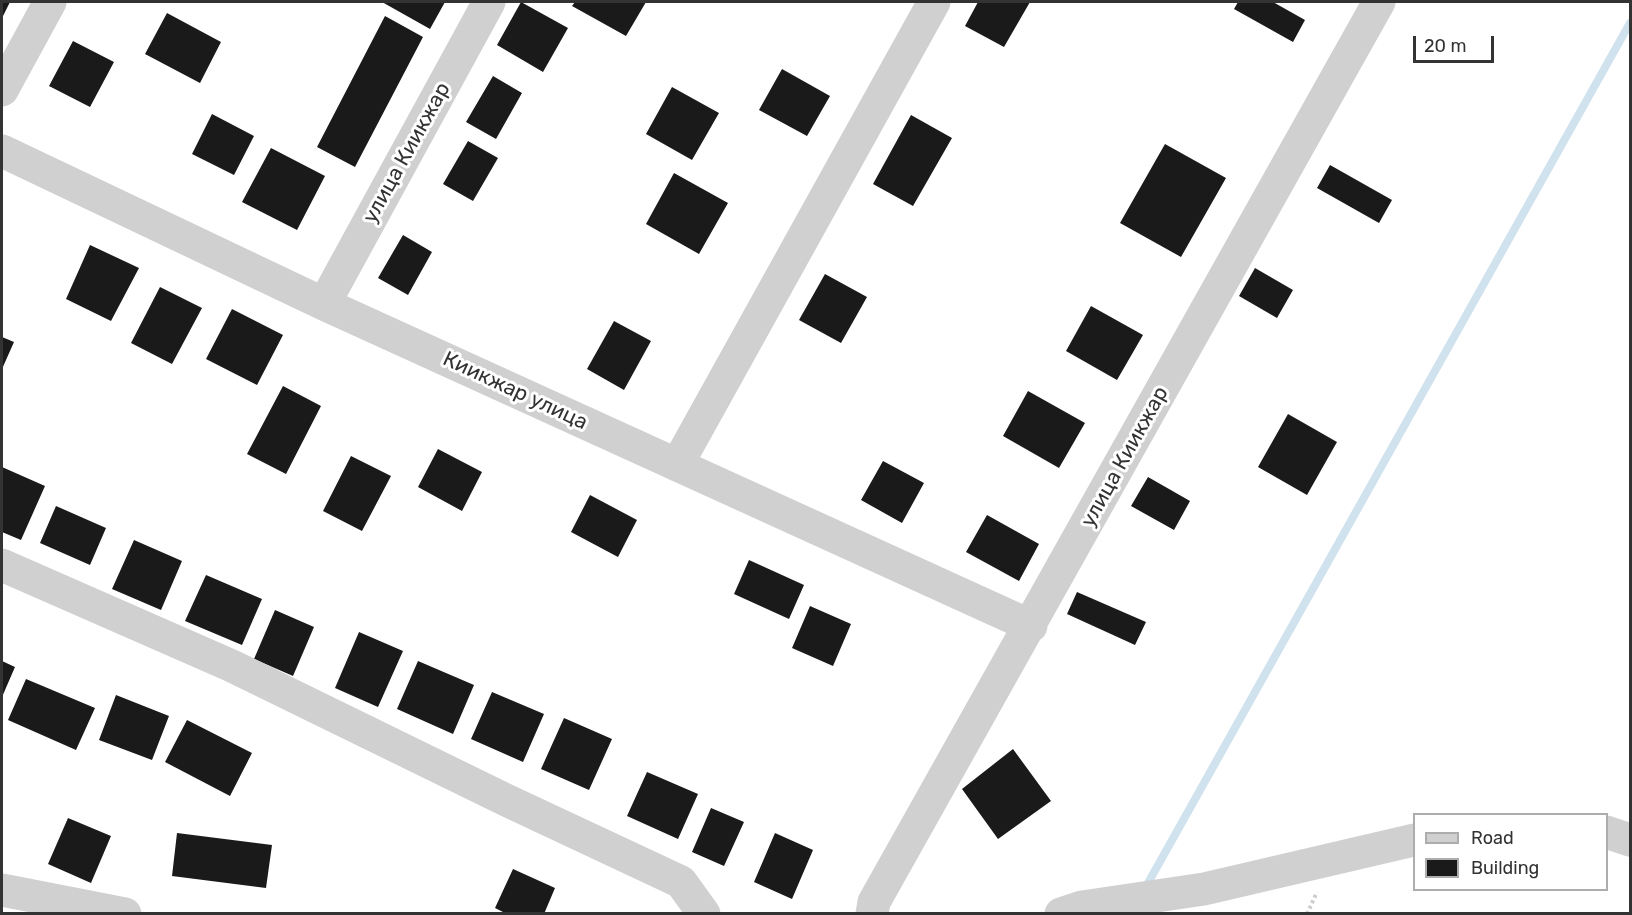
<!DOCTYPE html>
<html>
<head>
<meta charset="utf-8">
<style>
	body { margin:0 }
	#map { position:relative; width:1632px; height:915px; overflow:hidden; background:#fff; font-family:Rubik,sans-serif }
	canvas { display:block }
	.frame { position:absolute; inset:0; border:3px solid #333; pointer-events:none }
	.legend { position:absolute; left:1413px; top:813px; width:195px; height:78px; box-sizing:border-box; background:#fff; border:2px solid #adadad; margin:0; padding:8px 10px; list-style:none; font-size:18px; color:#333 }
	.legend li { display:flex; align-items:center; gap:12px; height:30px }
	.legend b { width:30px; border:2px solid #adadad }
	.scale { position:absolute; left:1413px; top:36px; width:81px; height:27px; box-sizing:border-box; border:3px solid #333; border-top:0; padding-left:8px; font-size:18px; line-height:21px; white-space:nowrap; color:#333; -webkit-text-stroke:4px #fff; paint-order:stroke }
</style>
</head>
<body>
<div id="map">
<canvas width="1632" height="915"></canvas>
<div class="frame"></div>
<ul class="legend">
<li><b style="height:8px;background:#d0d0d0"></b>Road</li>
<li><b style="height:16px;background:#1a1a1a"></b>Building</li>
</ul>
<div class="scale">20 m</div>
</div>
<script>
const c = document.querySelector('canvas').getContext('2d');
c.lineJoin = 'round';
function strokePath(path, color, width, dash) { c.strokeStyle = color; c.lineWidth = width; c.lineCap = dash ? 'butt' : 'round'; c.setLineDash(dash || []); c.stroke(path); }
function fillPath(path, color) { c.fillStyle = color; c.fill(path, 'evenodd'); }
function label(font, color, halo, rows, align = 'center') {
  c.font = font + ' Rubik,sans-serif'; c.lineWidth = 6; c.setLineDash([]); c.textBaseline = 'middle'; c.strokeStyle = halo; c.fillStyle = color; for (const [text, x, y, turn = 0] of rows) {
    c.save(); c.translate(x, y); c.rotate((+turn || 0) * Math.PI / 180); c.textAlign = isNaN(turn) ? turn : align; if (halo) c.strokeText(text, 0, 0); c.fillText(text, 0, 0); c.restore();
  }
}
const stream = new Path2D(`
	M1148,883L1630,23`);
const building = new Path2D(`
	M2,2H10L2,18Z
	M382,2H445L430,29Z
	M521,2L568,28L543,72L497,45Z
	M575,2H646L626,36L572,6Z
	M978,2H1030L1004,47L965,26Z
	M1238,2H1273L1305,20L1293,42L1234,9Z
	M167,13L221,42L200,83L145,54Z
	M385,16L423,37L355,167L317,147Z
	M73,41L114,62L90,107L49,86Z
	M782,69L830,96L807,136L759,110Z
	M493,76L522,93L496,139L466,122Z
	M672,87L719,113L692,160L646,134Z
	M212,114L254,136L234,175L192,154Z
	M911,115L952,138L913,206L873,184Z
	M468,141L498,158L473,201L443,184Z
	M1165,144L1226,178L1181,257L1120,223Z
	M271,148L325,176L297,230L242,202Z
	M1330,165L1392,200L1379,223L1317,188Z
	M674,173L728,203L699,254L646,224Z
	M403,235L432,252L408,295L378,278Z
	M90,245L139,268L111,321L66,299Z
	M1255,268L1293,290L1277,318L1239,296Z
	M825,274L867,297L841,343L799,320Z
	M160,287L202,308L172,364L131,343Z
	M1091,306L1143,335L1117,380L1066,351Z
	M232,309L283,335L257,385L206,359Z
	M614,321L651,341L624,390L587,369Z
	M2,337L14,342L2,369Z
	M283,386L321,406L286,474L247,454Z
	M1028,391L1085,423L1059,468L1003,436Z
	M1288,414L1337,442L1307,495L1258,467Z
	M438,449L482,472L462,511L418,487Z
	M351,456L391,476L362,531L323,511Z
	M883,461L924,483L902,523L861,500Z
	M2,467L45,486L21,540L2,532Z
	M1148,477L1190,501L1174,530L1131,506Z
	M590,495L637,520L618,557L571,532Z
	M56,506L106,528L90,565L40,543Z
	M987,515L1039,544L1019,581L966,552Z
	M134,540L182,561L161,610L112,589Z
	M749,560L804,585L789,619L734,594Z
	M206,575L262,599L242,645L185,621Z
	M1077,592L1146,622L1135,645L1067,614Z
	M810,606L851,624L833,666L792,648Z
	M275,610L314,627L293,676L254,659Z
	M359,632L403,651L378,707L335,688Z
	M2,661L15,667L2,697Z
	M418,661L474,685L453,734L397,709Z
	M26,679L95,708L76,750L8,720Z
	M492,692L544,714L523,762L471,739Z
	M116,695L169,716L152,760L99,740Z
	M564,718L612,739L589,790L541,769Z
	M187,720L252,753L230,796L165,762Z
	M1013,749L1051,801L998,839L962,789Z
	M647,772L698,794L678,839L627,816Z
	M711,808L744,822L724,866L692,852Z
	M68,818L111,836L91,883L48,864Z
	M177,833L272,845L266,888L172,876Z
	M775,833L813,850L792,899L754,882Z
	M513,869L555,888L544,914H507L495,908Z`);
const path = new Path2D(`
	M1307,914L1317,892`);
const minor = new Path2D(`
	M2,90L50,2
	M2,151L324,304L1031,626
	M324,304L489,2
	M677,465L934,2
	M2,565L232,666L506,800L681,882L704,914
	M1606,832L1630,840
	M2,890L125,914
	M872,914L874,902L1379,2
	M1061,914L1082,907L1204,889L1414,840`);
const streetNames = [
	["улица Киикжар",407,153,-61],
	["Киикжар улица",515,391,25],
	["улица Киикжар",1125,457,-61]
];
strokePath(stream, '#cfe2ee', 8);
fillPath(building, '#1a1a1a');
strokePath(path, '#cdcdcd', 4, [3, 3]);
strokePath(minor, '#d0d0d0', 33);
label('21px', '#333', '#fff', streetNames);
</script>
</body>
</html>
